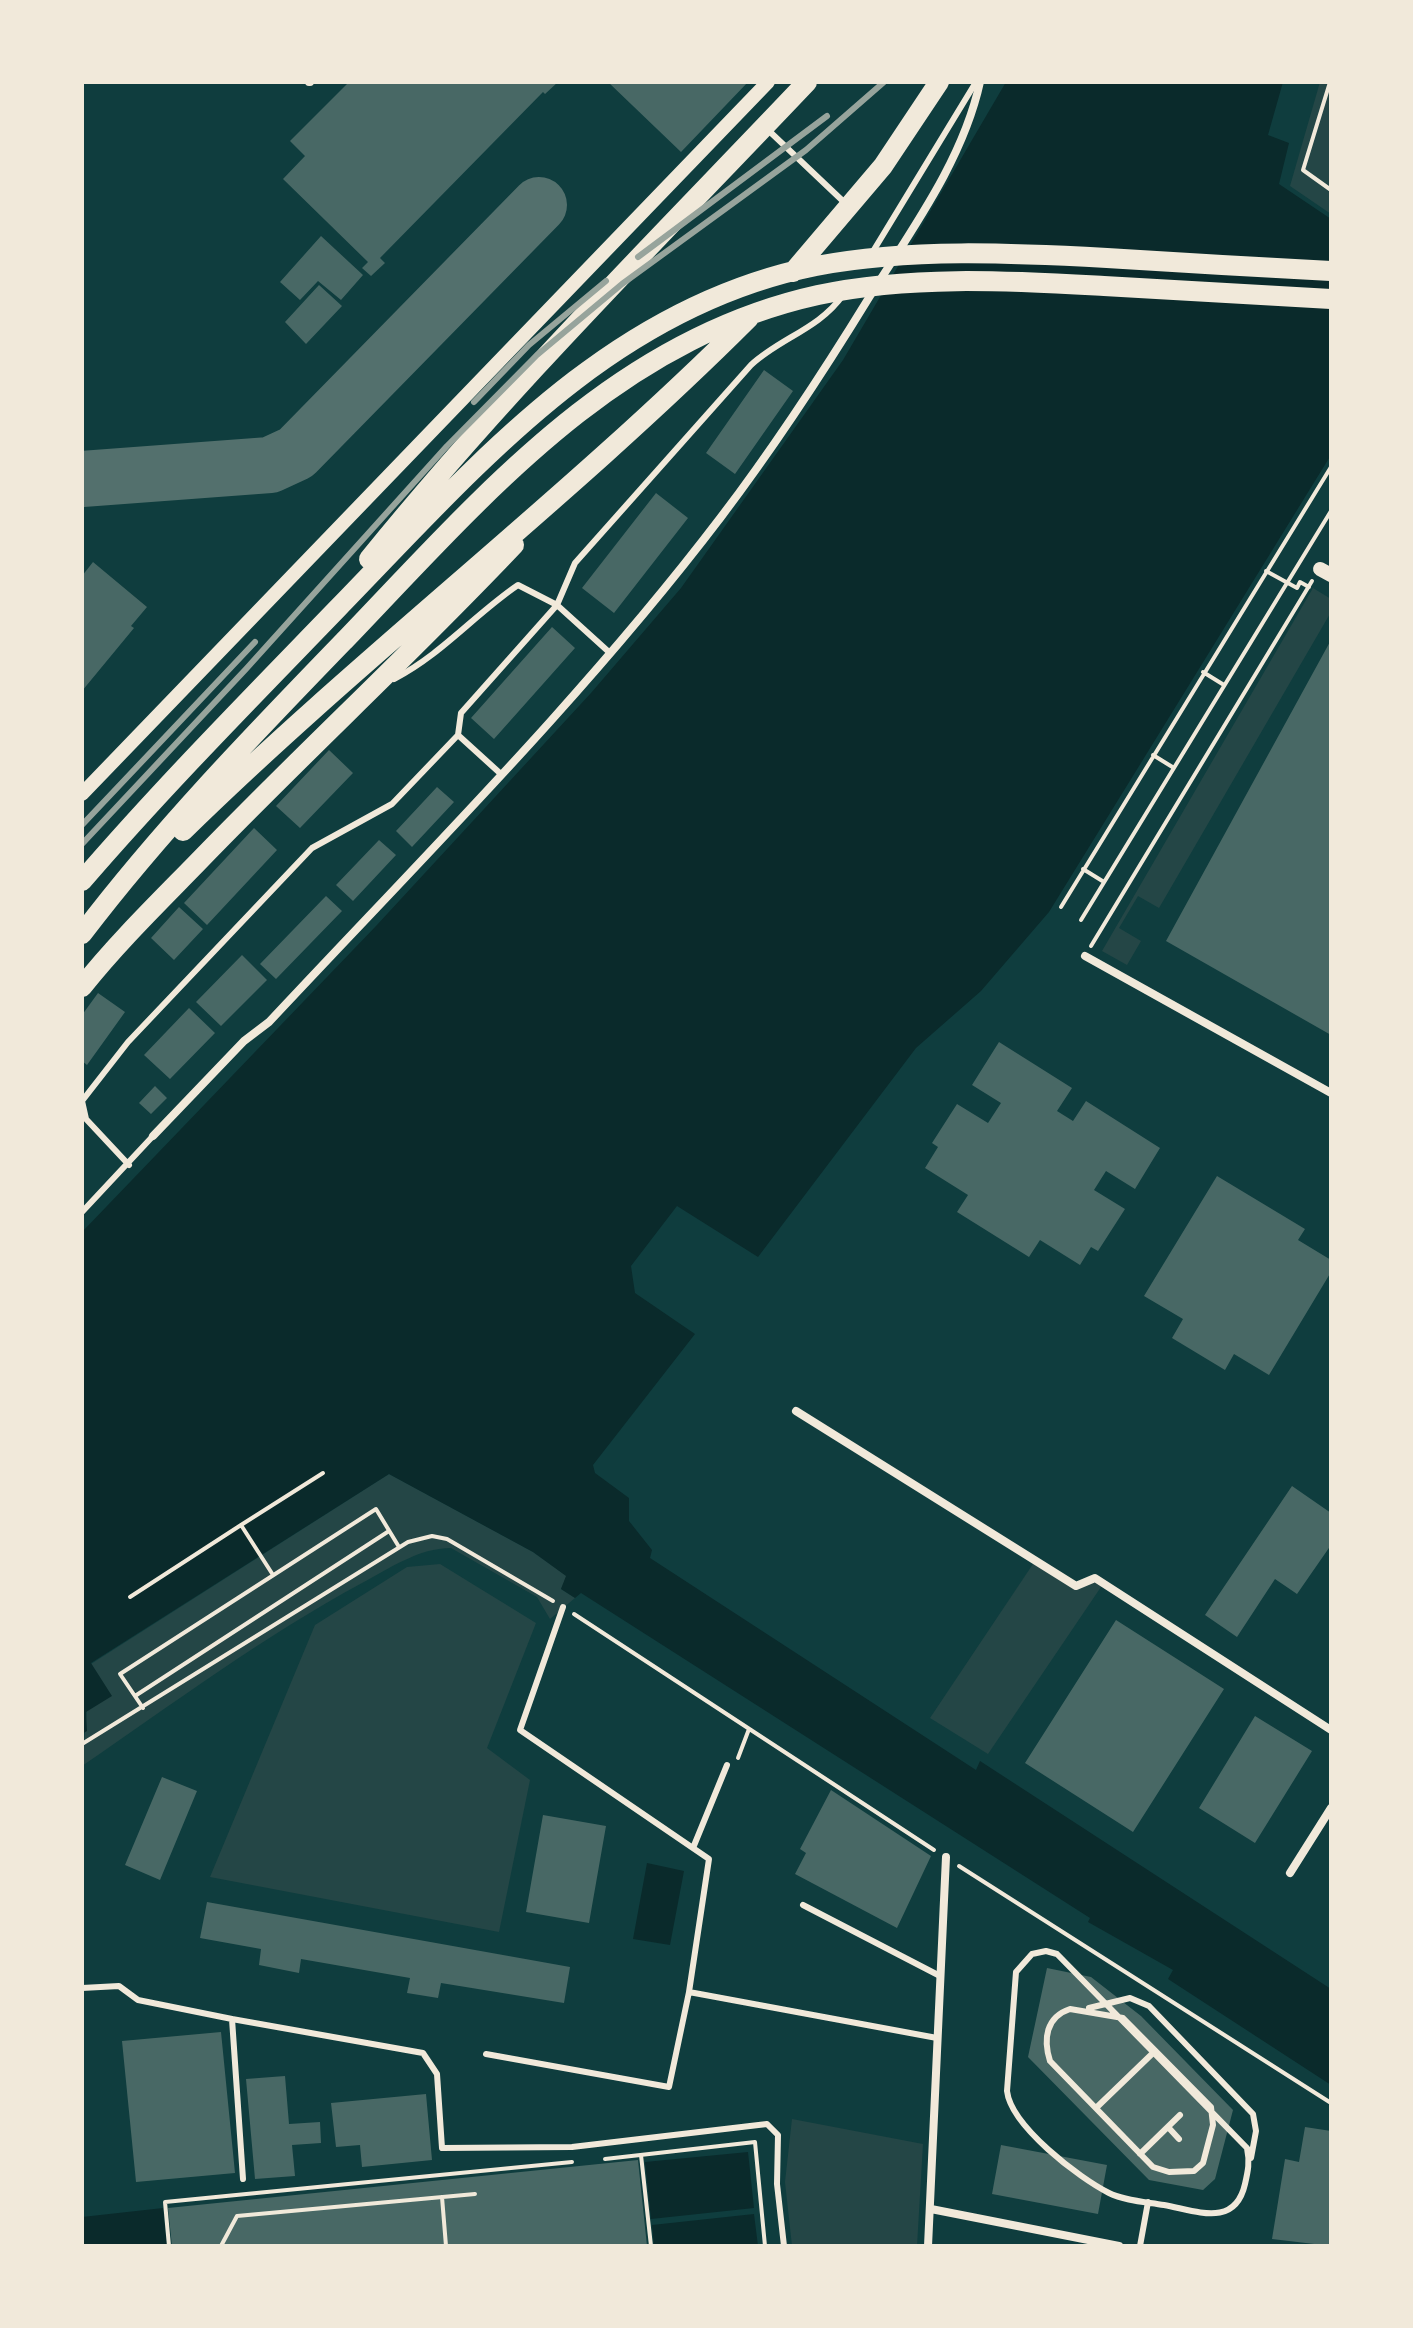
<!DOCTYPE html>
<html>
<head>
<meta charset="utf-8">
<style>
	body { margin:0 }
	#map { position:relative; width:1413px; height:2328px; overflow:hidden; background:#0f3d3e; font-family:"Sofia Sans Condensed",sans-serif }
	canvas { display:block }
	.frame { position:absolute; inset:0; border:84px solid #f1e9da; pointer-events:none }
</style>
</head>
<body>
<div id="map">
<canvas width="1413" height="2328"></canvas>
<div class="frame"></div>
</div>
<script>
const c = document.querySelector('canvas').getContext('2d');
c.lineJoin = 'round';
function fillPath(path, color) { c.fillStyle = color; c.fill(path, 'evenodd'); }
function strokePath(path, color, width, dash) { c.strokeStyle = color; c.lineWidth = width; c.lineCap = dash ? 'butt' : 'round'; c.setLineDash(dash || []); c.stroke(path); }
const green = new Path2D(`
	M1320,82H1331V214L1290,186Z
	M1313,588L1331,599V612L1159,908L1138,896L1119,928L1141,941L1127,965L1102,951Z
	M389,1474L533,1552L567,1576L561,1589L575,1598L550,1619L537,1597L451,1548C419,1548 390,1568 362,1583C264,1636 174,1703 82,1766L91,1664Z
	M1035,1561L1075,1586L1095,1578L1103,1584L988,1754L930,1718Z
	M440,1564L536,1623L487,1748L530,1780L499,1932L210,1877L315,1625L407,1567Z
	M792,2119L923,2144L917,2246H792L785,2182Z`);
const water = new Path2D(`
	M1006,82H1283L1268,135L1289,143L1279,184L1331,219V455L1049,912L981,991L916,1048L758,1257L677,1206L631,1266L635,1293L695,1334L593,1465L595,1473L629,1498V1521L652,1550L650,1558L976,1770L980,1761L1331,1989V2085L1168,1979L1173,1970L1088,1922L1090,1918L581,1593L575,1598L561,1589L566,1576L533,1552L389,1474L91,1663L112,1696L86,1712L87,1731L82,1734V1232L376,926L591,693L681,588L843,360Z
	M647,1863L684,1871L670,1945L633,1939Z
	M748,2152L754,2208L651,2219L645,2162Z
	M163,2208L167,2246H82V2217Z
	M754,2214L758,2246H654L652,2225Z`);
const taxiway = new Path2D(`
	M82,479L270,465L296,453L539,205`);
const building = new Path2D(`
	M349,82H558L545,94L543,92L380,258L385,263L371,276L362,268L368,262L283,179L305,156L290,141Z
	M608,82H748L681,152Z
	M321,236L363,275L341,300L318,281L300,300L280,282Z
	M319,285L342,306L306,344L285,322Z
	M764,370L793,391L735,474L706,453Z
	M656,493L688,518L614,613L582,588Z
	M93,562L147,607L131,626L134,628L82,691V576Z
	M552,627L575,648L494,739L471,718Z
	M1331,640L1330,922L1331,1035L1166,941Z
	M329,750L353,773L300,828L276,806Z
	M437,787L454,802L412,847L396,831Z
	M254,828L277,850L207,925L184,903Z
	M379,840L396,855L353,901L336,885Z
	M326,896L342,911L276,979L260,964Z
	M179,907L203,929L174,960L151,938Z
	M242,955L267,980L221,1026L196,1002Z
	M98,993L125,1012L87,1065L82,1061V1015Z
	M189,1008L215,1033L170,1079L144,1055Z
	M999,1042L1072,1088L1057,1111L1073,1121L1086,1101L1160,1148L1135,1189L1106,1171L1094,1190L1125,1209L1098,1251L1091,1247L1080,1265L1040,1240L1029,1257L957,1212L968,1195L925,1168L938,1147L932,1143L957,1104L988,1123L1001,1103L972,1085Z
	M155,1086L167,1098L151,1114L139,1103Z
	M1217,1176L1305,1229L1298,1240L1331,1260V1272L1269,1375L1234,1354L1225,1370L1172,1338L1183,1319L1144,1296Z
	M1292,1486L1331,1513V1545L1297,1594L1275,1579L1237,1637L1205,1615Z
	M1116,1620L1224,1689L1133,1832L1025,1763Z
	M1255,1716L1312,1751L1255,1843L1199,1808Z
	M162,1777L197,1791L160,1880L125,1865Z
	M831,1790L931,1856L897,1928L795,1874L806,1853L800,1849Z
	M543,1815L606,1826L589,1923L526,1912Z
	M207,1902L570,1967L564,2003L441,1983L438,1998L407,1993L410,1978L301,1959L299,1973L259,1965L261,1949L200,1938Z
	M1047,1968L1091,1977L1141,2016L1233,2110L1215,2179L1203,2190L1149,2180L1028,2057Z
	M221,2032L235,2173L136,2182L122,2041Z
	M285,2076L289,2124L320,2122L321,2143L292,2145L295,2176L255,2179L246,2079Z
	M426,2094L432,2160L362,2167L360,2145L336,2147L331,2103Z
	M1305,2127L1331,2131V2246L1272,2239L1285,2159L1299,2162Z
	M1001,2145L1107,2165L1098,2214L992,2194Z
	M638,2160L647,2246H172L168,2208Z`);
const path = new Path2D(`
	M1330,82L1303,170L1331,190
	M1266,571L1297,588L1300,582L1309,587
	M1203,672L1224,685
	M1153,755L1174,768
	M1083,869L1104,882
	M1061,907L1331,467
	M1081,920L1331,511
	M1091,946L1312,581
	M241,1525L323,1473
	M130,1597L241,1525L273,1575
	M574,1614L934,1850
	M135,1696L389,1531
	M143,1708L120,1674L376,1509L399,1547
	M82,1744L408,1542L432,1536L447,1539L553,1601
	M738,1758L749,1729
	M959,1866L1331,2103
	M641,2155L651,2246
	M605,2159L755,2142L765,2246
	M442,2197L446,2246
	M169,2246L165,2202L572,2162
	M221,2246L237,2216L475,2194`);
const service = new Path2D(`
	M767,129L846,204
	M872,253L976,82
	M394,679C442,654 474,615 518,585L557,605L610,653
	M458,735L461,713L557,605L575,563L751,365C780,338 819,329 843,295
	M129,1165L86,1119L82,1101L128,1042L312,848L392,804L458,735L502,775
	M82,1212L153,1136
	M563,1607L520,1730L709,1859L689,1992
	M693,1848L727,1765
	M803,1905L940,1976
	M1046,1951L1057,1954L1247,2148C1250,2162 1248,2171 1245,2184C1235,2228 1197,2211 1164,2205C1147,2202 1125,2201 1109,2193C1079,2178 1011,2126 1007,2091L1016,1972L1032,1954Z
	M82,1988L119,1986L138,2000L232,2019
	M1089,2008L1130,1998L1149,2006L1253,2114L1256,2131L1251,2158
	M1070,2009L1123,2018L1211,2107L1213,2125L1203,2163L1194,2171L1169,2172L1153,2167L1050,2061C1043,2039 1046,2017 1070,2009Z
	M486,2054L669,2087L689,1992L937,2038
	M1096,2108L1154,2052
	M1168,2127L1179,2139
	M1140,2154L1180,2115
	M243,2179L232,2019L423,2053L437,2074L442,2148L572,2147L767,2124L778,2135L777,2184L784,2246
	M1140,2246L1148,2202`);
const minor = new Path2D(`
	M309,82H310
	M1085,956L1331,1093
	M153,1136L244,1041L269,1022C423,857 584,697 721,517C775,446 824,371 870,296C912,229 963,160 980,82
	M796,1411L1076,1586L1095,1578L1331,1730
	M1290,1873L1331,1808
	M931,2209L1119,2246
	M928,2246L946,1857`);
const tertiary = new Path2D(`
	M1320,569L1331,575
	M82,794L768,82`);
const motorway = new Path2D(`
	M793,272L883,166L939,82
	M369,559C505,391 658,239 807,82
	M183,831C365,653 569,498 749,318
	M82,881C163,787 251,698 338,608C477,465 610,307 816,266C911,248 1011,253 1107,258C1182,263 1256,267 1331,271
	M82,934C161,830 253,735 344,641C483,496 614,340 818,295C912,275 1010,281 1104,286C1180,290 1255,295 1331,299
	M82,987C117,943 158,903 197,863C301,755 411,654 514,545`);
const rail = new Path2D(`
	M638,257L827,116
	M474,402L529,345L606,281
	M82,825L255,642
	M82,844L246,669L447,446L537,355L622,284L806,150L884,82`);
fillPath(green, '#244646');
fillPath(water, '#0a2a2b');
strokePath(taxiway, '#53706d', 56);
fillPath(building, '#486865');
strokePath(path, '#f1e9da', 4);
strokePath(service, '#f1e9da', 6);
strokePath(minor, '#f1e9da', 8);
strokePath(tertiary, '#f1e9da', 14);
strokePath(motorway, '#f1e9da', 20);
strokePath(rail, '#97a49c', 6);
</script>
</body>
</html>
